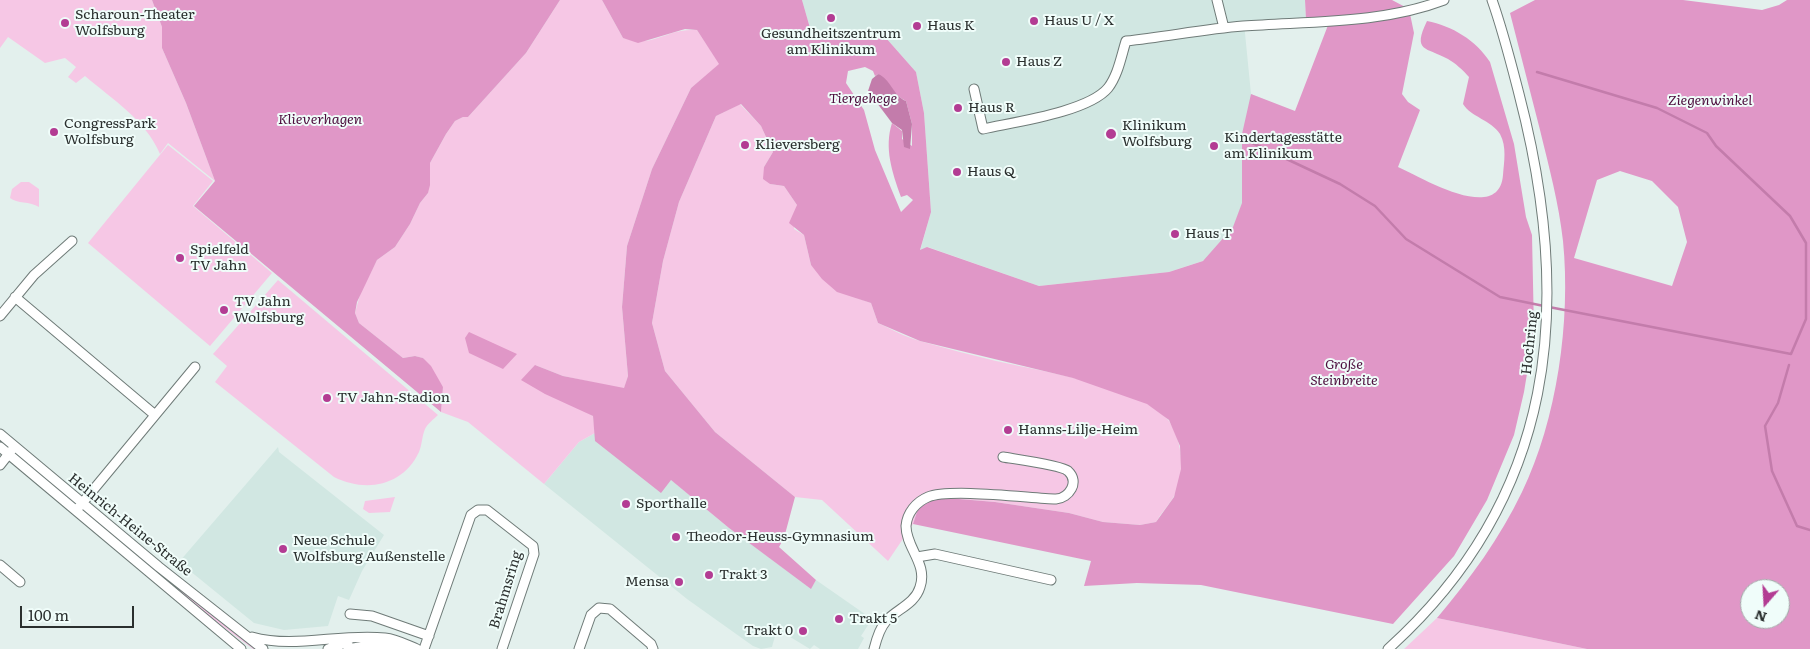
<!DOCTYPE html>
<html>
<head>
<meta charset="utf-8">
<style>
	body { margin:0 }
	#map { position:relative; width:1810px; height:649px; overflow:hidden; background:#e3f0ed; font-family:Literata,serif }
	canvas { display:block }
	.north { position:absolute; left:1740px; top:579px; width:50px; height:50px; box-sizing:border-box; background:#f0fdfa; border:1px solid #a1aba8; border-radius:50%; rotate:199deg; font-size:14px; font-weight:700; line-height:20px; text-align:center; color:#2a2f2e }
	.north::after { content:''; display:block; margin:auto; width:18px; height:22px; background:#b33c93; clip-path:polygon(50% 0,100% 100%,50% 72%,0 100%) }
	.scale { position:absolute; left:20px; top:606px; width:114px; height:22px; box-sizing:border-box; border:2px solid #2a2f2e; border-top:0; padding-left:6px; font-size:15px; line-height:18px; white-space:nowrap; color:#2a2f2e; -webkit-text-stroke:4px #f0fdfa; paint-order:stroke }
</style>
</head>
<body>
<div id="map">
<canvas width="1810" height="649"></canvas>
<div class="north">N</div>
<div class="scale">100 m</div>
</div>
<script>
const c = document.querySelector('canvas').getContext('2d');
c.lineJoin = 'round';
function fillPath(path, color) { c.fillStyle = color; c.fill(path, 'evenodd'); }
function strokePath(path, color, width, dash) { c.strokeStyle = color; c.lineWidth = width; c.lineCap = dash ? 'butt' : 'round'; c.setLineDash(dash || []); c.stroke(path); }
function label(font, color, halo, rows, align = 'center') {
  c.font = font + ' Literata,serif'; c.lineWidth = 4; c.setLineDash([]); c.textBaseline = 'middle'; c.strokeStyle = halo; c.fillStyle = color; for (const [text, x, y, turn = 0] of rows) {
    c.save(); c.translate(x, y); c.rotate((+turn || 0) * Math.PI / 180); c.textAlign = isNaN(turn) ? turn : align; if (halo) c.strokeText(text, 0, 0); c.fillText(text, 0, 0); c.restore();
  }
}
const built = new Path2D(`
	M802,0H1305L1306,20L1244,23L1251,94L1295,112L1251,245L1169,272L1039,286L928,247L920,251L931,212L924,113L916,72L886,38L818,34L810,28Z
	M595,433L632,447L729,528L811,588L816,580L872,619L861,636L864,638L858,649H820L814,645L810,649L777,629L772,647L761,649L753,646L687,599L544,484L579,442Z
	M278,447L279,452L384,535L362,571L349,600L338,596L328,626L284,630L254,623L179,562Z`);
const green = new Path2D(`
	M0,0H152L162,27V48L186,103L215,181L168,143L160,154C145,119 113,100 85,76L76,83L68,77L76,67L65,58L45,63L8,37L0,48Z
	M560,0H602L623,38C631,39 643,42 651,40C669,35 676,29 697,30L720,64L691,88L652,169L627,246L622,307L628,376L624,389L563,376L535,365L575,406L593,416L595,433L579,442L544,484L468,422L441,412L443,387L423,358L415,356L403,358L359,323L355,313L361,291L377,260L395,247L410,224L420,203L428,193L430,163L446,134L455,121L463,117H468L526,53Z
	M740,104L761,126L773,152L764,167L770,184L784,186L797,205L794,229L804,235L811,265L857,298L871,303L878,323C891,329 905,337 920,341C945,348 971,355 996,361C1036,370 1146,388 1169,421C1183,442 1186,476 1173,498C1168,506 1161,513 1156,522L1140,525L1103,522L1069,513L995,502L947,498L918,509L913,524L888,561L822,500L795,497L715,432L665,371L652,323L663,261L679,202L716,116Z
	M168,145L213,181L193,206L272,273L210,346L88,243Z
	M21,182H29L39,189V207C30,201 17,204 10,198L12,189Z
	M278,280L438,415C434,419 427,424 425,429C422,436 422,445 419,452C403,486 366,493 334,477L215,382L227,366L213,354Z
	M395,497L390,512L369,513L363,509L365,501Z
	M159,572L257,649H253L201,610L158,574Z
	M1437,618L1587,649H1404Z`);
const forest = new Path2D(`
	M152,0H560L526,53L468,117H463L455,121L446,134L430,163V185L428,193L420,203L410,224L395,247L377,260L357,302L355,313L359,323L403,358L415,356L423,358L431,366L443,387L441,412L194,206L215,181L186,103L162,48V27Z
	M602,0H802L810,28L818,34L886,38L916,72L924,113L931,212L920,250L927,247L1039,286L1169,272L1203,261L1233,227L1242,203V134L1251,94L1295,111L1330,20H1306L1305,0H1392L1409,9L1414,33L1402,94L1408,102L1420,110L1398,167C1421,177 1499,225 1503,175C1504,162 1507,147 1500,134C1491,120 1471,117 1463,104L1469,77C1463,70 1455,63 1448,59C1426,47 1412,52 1427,21C1452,26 1476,40 1490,62L1514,144L1526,217L1532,235L1534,331L1524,392L1514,435L1487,500L1454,556L1393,624L1201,585L1137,583L1084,586L1091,561L913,524L918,509L932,500L947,498L995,502L1069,513L1103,522L1140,525L1156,522L1174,497L1181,469L1180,446L1169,420L1147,404L1073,378L920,341L878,323L871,303L837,292L822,279L811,265L804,235L789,223L797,205L784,186L770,184L763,179L764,167L773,152L761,126L741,104L716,116L679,202L663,261L652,323L665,371L715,432L795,497L784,538L779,547L816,580L811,589L729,528L671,480L661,493L595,441L593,416L545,394L521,380L535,365L563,376L624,388L628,376L622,307L627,246L652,169L691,88L719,64L697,30L685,29L638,43L623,38ZM865,67L873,71L875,76L878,74C887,82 896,97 906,101L912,124V146L902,139V131L892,123C884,148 892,172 901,197L907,195L913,200L901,212L875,150L864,110L846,83L848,71Z
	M1535,0H1683L1762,10L1779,5L1787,0H1810V649H1587L1437,618C1470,579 1500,538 1522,492C1557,420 1571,321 1563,241C1559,204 1549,167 1540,130C1530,91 1520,52 1510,13ZM1620,171L1652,181L1678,207L1687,242L1672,286L1574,258L1597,180ZM1750,589H1780V619H1750Z
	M469,332L517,354L503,369L469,353L465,338Z`);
const water = new Path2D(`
	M878,74C891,79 893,96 906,101L912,124L910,149L904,147L902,130L892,123L868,91L872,79Z`);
const stream = new Path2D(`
	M1537,72L1657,108L1707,133L1716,146L1790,216L1806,243V319L1791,354L1549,307
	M1248,141L1340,184L1375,206L1406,239L1500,297L1544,306
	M1789,365L1778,403L1765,426L1772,471L1797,526L1810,530`);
const minor = new Path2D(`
	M1217,0L1224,28
	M974,89L983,129C1014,122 1088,112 1108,88C1118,75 1121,57 1126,41C1165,37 1204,29 1243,26C1310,21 1381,24 1444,0
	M15,297L155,415
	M0,316L34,275L72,241
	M0,434L159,567L263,649
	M0,447L241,649
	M0,465L11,451
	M79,507L195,367
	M917,557L935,554L1051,580
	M0,565L20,582
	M350,614L372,616L429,636
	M252,637C295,649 340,633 385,638C396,639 407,645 417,649
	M328,649L348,642
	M348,649L370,645L403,646
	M424,649L471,515L478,510H487L533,546L534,554L502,649
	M579,649L591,615L599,608L610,609L651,644L653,649
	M874,649C876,641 880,628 886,621C897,609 915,604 920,587C928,564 906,548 906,526C907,513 916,502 928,497C950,488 1028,498 1056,499C1069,498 1080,482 1068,471C1061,465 1014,459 1003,457
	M1388,649C1557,497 1574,305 1519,94C1511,63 1503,31 1492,0`);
const markers = [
	[831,18,5,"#b33c93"],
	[1034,21,5,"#b33c93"],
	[65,23,5,"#b33c93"],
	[917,26,5,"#b33c93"],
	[1006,62,5,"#b33c93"],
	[958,108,5,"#b33c93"],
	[54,132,5,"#b33c93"],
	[1111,134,6,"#b33c93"],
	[745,145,5,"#b33c93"],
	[1214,146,5,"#b33c93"],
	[957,172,5,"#b33c93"],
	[1175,234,5,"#b33c93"],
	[180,258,5,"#b33c93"],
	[224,310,5,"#b33c93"],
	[327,398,5,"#b33c93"],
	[1008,430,5,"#b33c93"],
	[626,504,5,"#b33c93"],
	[676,537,5,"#b33c93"],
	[283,549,5,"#b33c93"],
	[709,575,5,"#b33c93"],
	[679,582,5,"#b33c93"],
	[839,619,5,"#b33c93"],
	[803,631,5,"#b33c93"]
];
const poiNames = [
	["Scharoun-Theater",75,15],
	["Wolfsburg",75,31],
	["Haus U / X",1044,21],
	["Haus K",927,26],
	["Gesundheitszentrum",831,34,"center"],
	["am Klinikum",831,50,"center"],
	["Haus Z",1016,62],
	["Haus R",968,108],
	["CongressPark",64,124],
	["Wolfsburg",64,140],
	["Klinikum",1122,126],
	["Wolfsburg",1122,142],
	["Kindertagesstätte",1224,138],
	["am Klinikum",1224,154],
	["Klieversberg",755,145],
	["Haus Q",967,172],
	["Haus T",1185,234],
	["Spielfeld",190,250],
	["TV Jahn",190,266],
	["TV Jahn",234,302],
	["Wolfsburg",234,318],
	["TV Jahn-Stadion",337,398],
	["Hanns-Lilje-Heim",1018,430],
	["Sporthalle",636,504],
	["Theodor-Heuss-Gymnasium",686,537],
	["Neue Schule",293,541],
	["Wolfsburg Außenstelle",293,557],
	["Trakt 3",719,575],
	["Mensa",669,582,"right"],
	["Trakt 5",849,619],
	["Trakt 0",793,631,"right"]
];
const parkNames = [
	["Tiergehege",863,99],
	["Ziegenwinkel",1710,101],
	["Klieverhagen",320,120],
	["Große",1344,365],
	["Steinbreite",1344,381]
];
const streetNames = [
	["Hochring",1530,343,-84],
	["Heinrich-Heine-Straße",130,525,39],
	["Brahmsring",506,590,-73]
];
fillPath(built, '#d1e7e2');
fillPath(green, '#f6c7e5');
fillPath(forest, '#e097c7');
fillPath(water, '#c37cab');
strokePath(stream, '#c37cab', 2.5);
strokePath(minor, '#6f7b78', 11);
strokePath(minor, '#fff', 9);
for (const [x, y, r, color] of markers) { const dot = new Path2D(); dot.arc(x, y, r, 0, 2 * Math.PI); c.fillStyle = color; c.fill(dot); strokePath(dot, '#f0fdfa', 2); }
label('14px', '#2a2f2e', '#f0fdfa', poiNames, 'left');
label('italic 14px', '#4c0c3c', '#f0fdfa', parkNames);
label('14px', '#2a2f2e', '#f0fdfa', streetNames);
</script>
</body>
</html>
